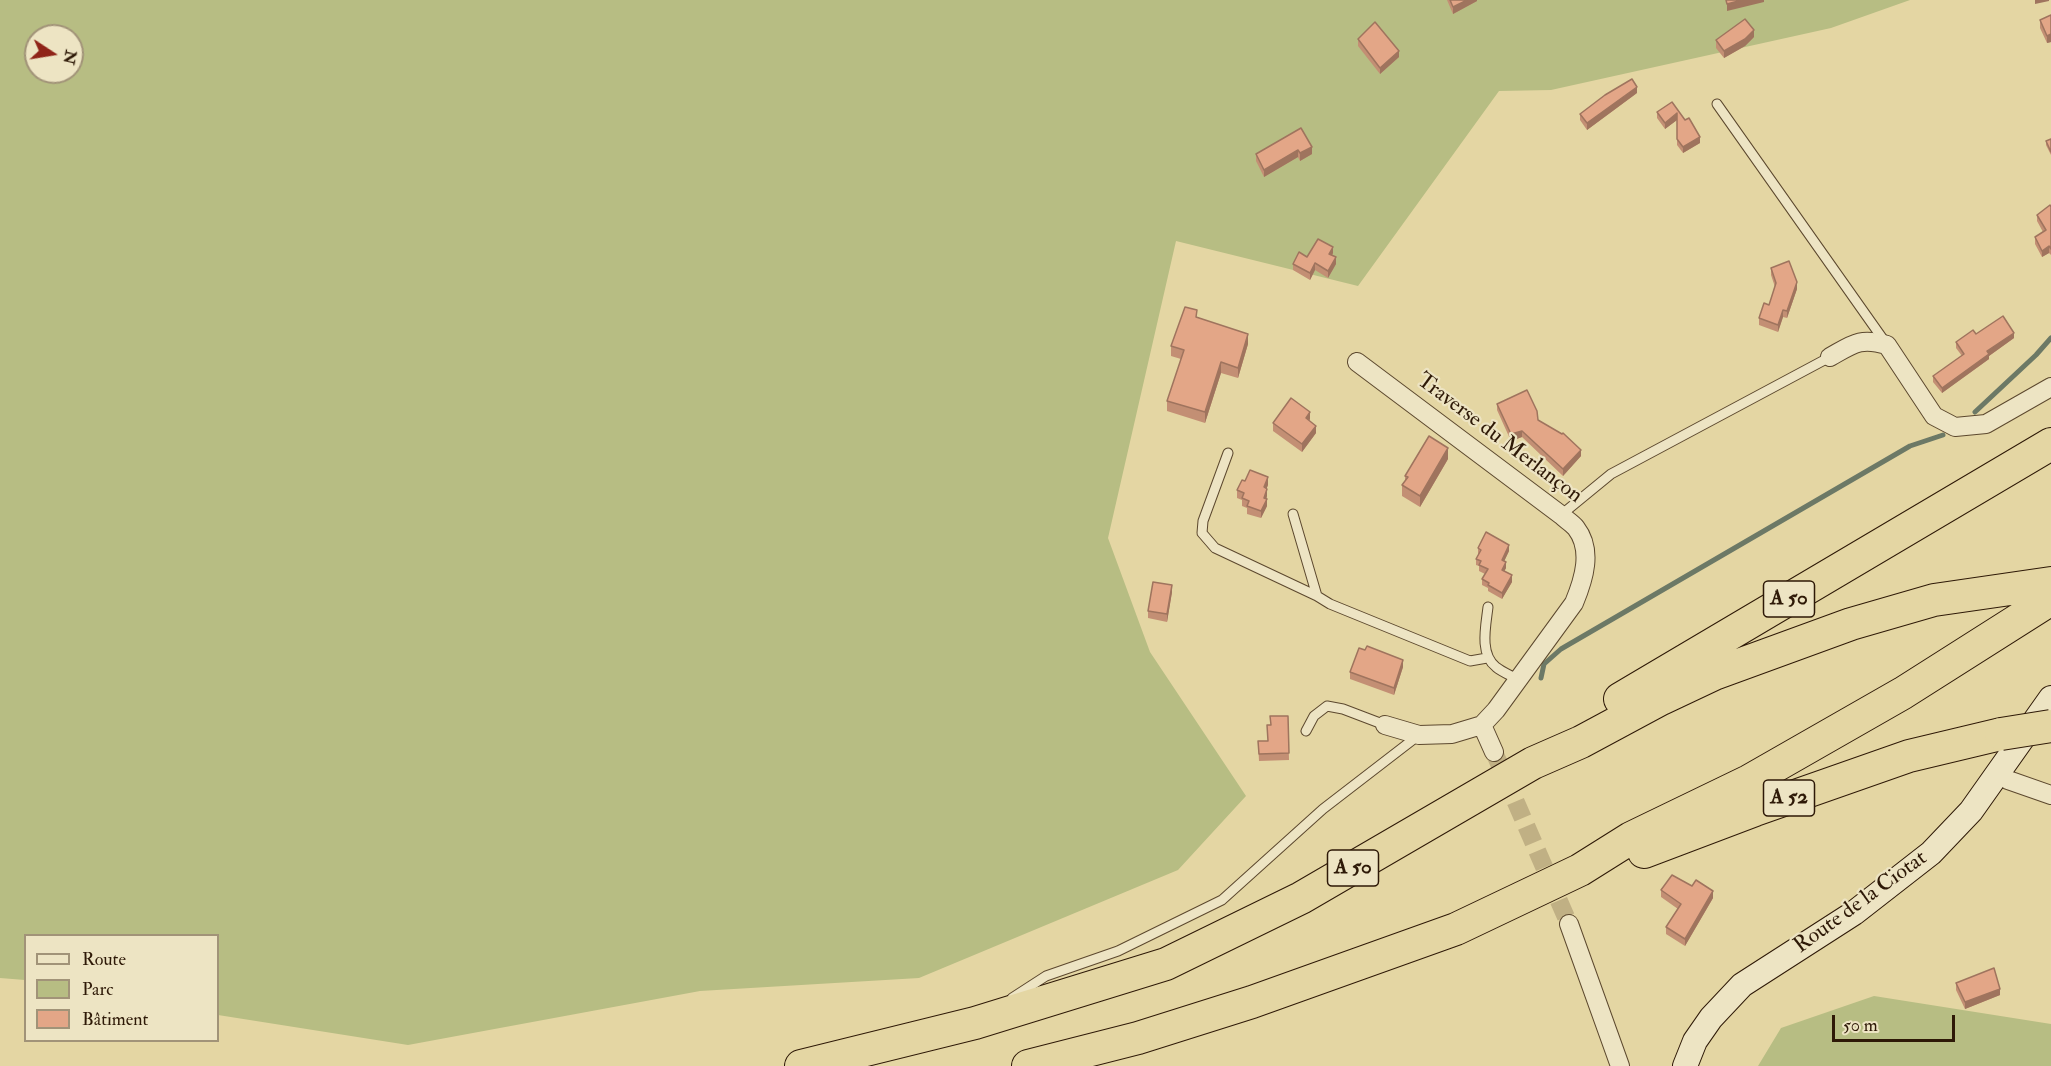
<!DOCTYPE html>
<html>
<head>
<meta charset="utf-8">
<style>
	body { margin:0 }
	#map { position:relative; width:2051px; height:1066px; overflow:hidden; background:#e4d6a3; font-family:"IM FELL Double Pica",serif }
	canvas { display:block }
	.legend { position:absolute; left:24px; top:934px; width:195px; height:108px; box-sizing:border-box; background:#ede4c3; border:2px solid #a19378; margin:0; padding:8px 10px; list-style:none; font-size:18px; color:#2e1907 }
	.legend li { display:flex; align-items:center; gap:12px; height:30px }
	.legend b { width:30px; border:2px solid #a19378 }
	.north { position:absolute; left:24px; top:24px; width:60px; height:60px; box-sizing:border-box; background:#ede4c3; border:2px solid #a19378; border-radius:50%; rotate:102deg; font-size:16px; font-weight:700; line-height:24px; text-align:center; color:#2e1907 }
	.north::after { content:''; display:block; margin:auto; width:21px; height:27px; background:#8f2418; clip-path:polygon(50% 0,100% 100%,50% 72%,0 100%) }
	.scale { position:absolute; left:1832px; top:1015px; width:123px; height:27px; box-sizing:border-box; border:3px solid #2e1907; border-top:0; padding-left:8px; font-size:18px; line-height:21px; white-space:nowrap; color:#2e1907; -webkit-text-stroke:4px #ede4c3; paint-order:stroke }
</style>
</head>
<body>
<div id="map">
<canvas width="2051" height="1066"></canvas>
<ul class="legend">
<li><b style="height:8px;background:#ede4c3"></b>Route</li>
<li><b style="height:16px;background:#b7bd83"></b>Parc</li>
<li><b style="height:16px;background:#e3a687"></b>Bâtiment</li>
</ul>
<div class="north">N</div>
<div class="scale">50 m</div>
</div>
<script>
const c = document.querySelector('canvas').getContext('2d');
c.lineJoin = 'round';
function fillPath(path, color) { c.fillStyle = color; c.fill(path, 'evenodd'); }
function strokePath(path, color, width, dash) { c.strokeStyle = color; c.lineWidth = width; c.lineCap = dash ? 'butt' : 'round'; c.setLineDash(dash || []); c.stroke(path); }
function label(font, color, halo, rows, align = 'center') {
  c.font = font + ' "IM FELL Double Pica",serif'; c.lineWidth = 4.5; c.setLineDash([]); c.textBaseline = 'middle'; c.strokeStyle = halo; c.fillStyle = color; for (const [text, x, y, turn = 0] of rows) {
    c.save(); c.translate(x, y); c.rotate((+turn || 0) * Math.PI / 180); c.textAlign = isNaN(turn) ? turn : align; if (halo) c.strokeText(text, 0, 0); c.fillText(text, 0, 0); c.restore();
  }
}
const green = new Path2D(`
	M0,0H1910L1831,28L1551,90L1499,91L1358,286L1176,241L1108,538L1150,652L1246,796L1178,870L919,978L700,991L408,1045L218,1015V936H26L25,980L0,978ZM36,36H72V72H36Z
	M1874,996L2051,1024V1066H1758L1781,1028Z`);
const stream = new Path2D(`
	M1975,412L2036,355L2051,338
	M1541,678L1544,664L1561,649L1910,446L1943,435`);
const minorTunnel = new Path2D(`
	M1494,752L1569,924`);
const service = new Path2D(`
	M1717,104L1885,342
	M1228,453L1203,521L1202,533L1215,548L1317,596
	M1293,514L1317,596L1330,604L1470,661L1487,658
	M1561,515L1611,474L1830,357
	M1488,607C1486,625 1479,654 1496,667C1502,672 1510,675 1517,679
	M1306,731L1314,716L1327,706L1343,709L1385,725
	M1012,998L1046,976L1118,951L1222,900L1323,809L1419,735`);
const minor = new Path2D(`
	M1830,357C1853,344 1860,337 1887,345L1934,416L1955,427L1986,424L2051,387
	M1357,362L1561,515C1565,519 1572,523 1576,528C1593,550 1584,579 1574,603L1496,710L1482,725L1452,734L1419,735L1385,725
	M1482,725L1494,752
	M1998,773L2008,780L2051,795
	M1569,924L1620,1066`);
const secondary = new Path2D(`
	M1685,1066L1695,1041L1711,1018L1742,985L1854,913L1931,853L1971,811L2051,698`);
const motorway = new Path2D(`
	M1620,699L2051,444
	M1644,852L1755,810L1909,756L2001,734
	M801,1066L975,1023L1166,964L1301,898L1533,763L1581,742L1661,699L1714,674L1851,624L1934,600L2051,583
	M1028,1066L1138,1038L1252,1002L1456,929L1580,870L1631,838L1749,781L1903,693L2051,599`);
const motorwayBridge = new Path2D(`
	M2001,734L2051,726`);
const wall = new Path2D(`
	M1447,0H1477V1L1453,14Z
	M2051,15V42L2047,43L2040,28V20Z
	M1754,37L1745,46L1724,58L1716,48V40Z
	M1358,39L1399,57L1380,74L1358,46Z
	M1637,93L1587,130L1580,120V114Z
	M1672,102L1700,143L1683,153L1677,145V120L1665,129L1657,118V112Z
	M1301,128L1312,154L1300,161L1298,157L1264,177L1256,161V154Z
	M2051,139V155L2046,145V141Z
	M2051,207V255L2049,253L2042,257L2035,244V237L2043,232L2037,221V215Z
	M1333,253L1332,256L1336,264L1328,278L1315,270L1310,280L1293,270V264L1307,257Z
	M1771,268L1797,289L1787,318L1783,317L1778,332L1759,325V318L1769,305L1775,287L1771,275Z
	M1197,318L1248,344L1238,378L1221,373L1205,423L1167,411V401L1181,359L1171,356V346Z
	M1976,334L2014,338L1989,356V359L1942,393L1933,382V376L1962,356L1956,348V342Z
	M1497,404L1538,420L1581,456L1563,476L1522,437L1511,441L1497,410Z
	M1310,419L1309,421L1316,433L1302,452L1273,431V423Z
	M1448,459L1420,507L1402,496V485L1405,481V476Z
	M1268,485L1266,489L1267,506L1261,518L1247,514V508L1242,506V500L1237,498V490Z
	M1478,548L1509,551L1504,561L1506,568L1504,571L1512,582L1502,599L1488,591V588L1482,585V579L1485,574L1479,571V566L1476,565V559L1478,555Z
	M1172,592L1167,622L1148,618V611Z
	M1365,650L1403,667L1394,695L1350,679V672Z
	M1288,716L1289,760L1259,761L1258,741H1268L1271,725Z
	M1692,886L1713,898L1685,946L1666,934V927L1678,909L1661,897V890Z
	M1956,983L2000,995L1965,1009L1956,990Z`);
const shadedWall = new Path2D(`
	M1467,0H1477V1L1453,14V7Z
	M1742,0H1764V2L1727,11V4Z
	M2035,0H2049V1L2035,4Z
	M1754,30V37L1745,46L1724,58V51Z
	M2051,34V42L2047,43V36Z
	M1399,51V57L1380,74V68Z
	M1637,87V93L1587,130V123Z
	M1677,113V120L1665,129V123Z
	M1700,137V143L1683,153V147Z
	M1312,147V154L1300,161V153Z
	M1298,150V157L1264,177V170Z
	M2049,246V253L2042,257V251Z
	M1333,247V253L1329,261V254Z
	M1336,257V264L1328,278V271Z
	M1315,263V270L1310,280V273Z
	M1797,282V289L1787,318V311Z
	M1783,310V317L1778,332V325Z
	M2014,333V338L1989,356V359L1942,393V388L1987,351Z
	M1248,334V344L1238,378V368Z
	M1221,362V373L1205,423V412Z
	M1310,412V419L1306,425V418Z
	M1316,426V433L1302,452V444Z
	M1522,431V437L1511,441V434Z
	M1448,448V459L1420,507V496Z
	M1581,450V456L1563,476V469Z
	M1268,477V485L1264,495V487Z
	M1267,489V496L1265,504L1267,499V506L1261,518V511Z
	M1509,545V551L1502,566V560Z
	M1506,562V568L1502,576V570Z
	M1512,575V582L1502,599V593Z
	M1172,585V592L1167,622V614Z
	M1403,660V667L1394,695V688Z
	M1713,891V898L1685,946V939Z
	M2000,989V995L1965,1009V1002Z`);
const building = new Path2D(`
	M1450,0H1467L1453,7Z
	M1726,0H1742L1727,4Z
	M2051,15V34L2047,36L2040,20Z
	M1745,19L1754,30L1745,39L1724,51L1716,40Z
	M1375,22L1399,51L1380,68L1358,39Z
	M1632,79L1637,87L1587,123L1580,114L1605,95Z
	M1672,102L1685,120L1689,118L1700,137L1683,147L1677,139V113L1665,123L1657,112Z
	M1301,128L1312,147L1300,153L1298,150L1264,170L1256,154Z
	M2051,139V152L2046,141Z
	M2050,205L2051,207V249L2049,246L2042,251L2035,237L2046,230L2037,215Z
	M1318,239L1333,247L1329,254L1336,257L1328,271L1315,263L1310,273L1293,264L1299,252L1307,257Z
	M1789,261L1797,282L1787,311L1783,310L1778,325L1759,318L1764,303L1769,305L1776,283L1771,268Z
	M1185,307L1197,310L1196,317L1248,334L1238,368L1221,362L1205,412L1167,401L1184,350L1171,346Z
	M2003,316L2014,333L1987,351L1989,354L1942,388L1933,376L1964,354L1956,342L1973,330L1976,334Z
	M1527,390L1537,411L1538,420L1562,434L1563,433L1581,450L1563,469L1522,431L1511,434L1497,404Z
	M1291,398L1310,412L1306,418L1316,426L1302,444L1273,423Z
	M1429,436L1448,448L1420,496L1402,485L1408,477L1405,476Z
	M1250,470L1268,477L1264,487L1267,489L1264,498L1267,499L1261,511L1247,506L1249,501L1242,498L1244,493L1237,490L1242,480L1245,481Z
	M1486,532L1509,545L1502,560L1506,562L1502,570L1512,575L1502,593L1488,585L1489,583L1482,579L1488,569L1479,565L1481,561L1476,559L1481,550L1478,548Z
	M1153,582L1172,585L1167,614L1148,611Z
	M1367,646L1403,660L1394,688L1350,672L1359,648L1365,650Z
	M1270,716H1288L1289,753L1259,754L1258,741H1268L1267,725H1271Z
	M1672,875L1692,886L1696,880L1713,891L1685,939L1666,927L1681,904L1661,890Z
	M1994,968L2000,989L1965,1002L1956,983Z`);
const shields = [
	[1789,599,51],
	[1789,798,51],
	[1353,868,51]
];
const shieldNames = [
	["A 50",1789,599],
	["A 52",1789,798],
	["A 50",1353,868]
];
const streetNames = [
	["Traverse du Merlançon",1499,439,37],
	["Route de la Ciotat",1861,903,-36]
];
fillPath(green, '#b7bd83');
strokePath(stream, '#6c7966', 5);
strokePath(minorTunnel, '#c0b084', 18, [18, 9]);
strokePath(service, '#5c482e', 11);
strokePath(minor, '#5c482e', 20);
strokePath(secondary, '#2e1907', 26);
strokePath(motorway, '#2e1907', 34);
strokePath(service, '#ede4c3', 9);
strokePath(minor, '#ede4c3', 18);
strokePath(secondary, '#ede4c3', 24);
strokePath(motorway, '#e4d6a3', 32);
strokePath(motorwayBridge, '#2e1907', 34, []);
strokePath(motorwayBridge, '#e4d6a3', 32);
fillPath(wall, '#c38f74');
fillPath(shadedWall, '#9f745e');
fillPath(building, '#e3a687');
strokePath(building, '#9f745e', 1.5);
for (const [x, y, w] of shields) { const box = new Path2D(); box.roundRect(x - w / 2, y - 18, w, 36, 4.5); c.fillStyle = '#ede4c3'; c.fill(box); strokePath(box, '#2e1907', 1.5); }
label('bold 21px', '#2e1907', null, shieldNames);
label('22px', '#2e1907', '#ede4c3', streetNames);
</script>
</body>
</html>
